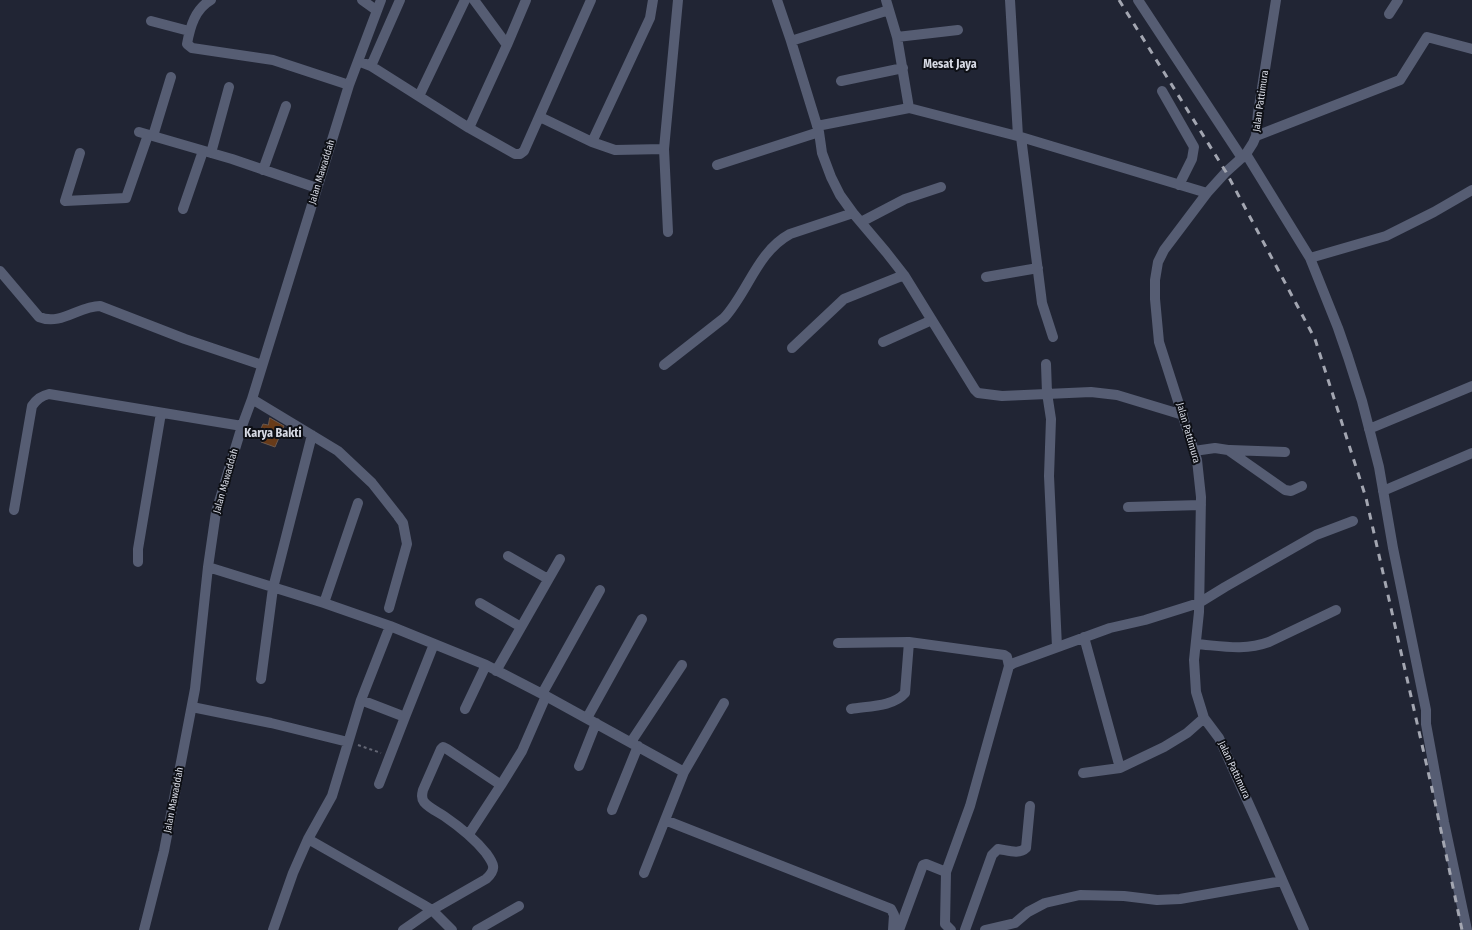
<!DOCTYPE html>
<html>
<head>
<meta charset="utf-8">
<style>
	body { margin:0 }
	canvas { display:block; background:#212534 }
</style>
</head>
<body>
<canvas width="1472" height="930"></canvas>
<script>
const c = document.querySelector('canvas').getContext('2d');
c.lineJoin = 'round';
function fillPath(path, color) { c.fillStyle = color; c.fill(path, 'evenodd'); }
function strokePath(path, color, width, dash) { c.strokeStyle = color; c.lineWidth = width; c.lineCap = dash ? 'butt' : 'round'; c.setLineDash(dash || []); c.stroke(path); }
function label(font, color, halo, rows, align = 'center') {
  c.font = font + ' "Fira Sans Condensed",sans-serif'; c.lineWidth = 4; c.setLineDash([]); c.textBaseline = 'middle'; c.strokeStyle = halo; c.fillStyle = color; for (const [text, x, y, turn = 0] of rows) {
    c.save(); c.translate(x, y); c.rotate((+turn || 0) * Math.PI / 180); c.textAlign = isNaN(turn) ? turn : align; if (halo) c.strokeText(text, 0, 0); c.fillText(text, 0, 0); c.restore();
  }
}
const building = new Path2D(`
	M270,418L284,426L275,447L261,442L263,435L259,433L263,424L268,425Z`);
const path = new Path2D(`
	M358,745L381,753`);
const minor = new Path2D(`
	M211,0C195,9 190,27 187,44L192,48L273,60L349,85
	M362,0L376,10
	M474,0L507,45
	M777,0L791,41L819,132L822,153L831,177L840,195L853,213L886,252L904,275L975,390L978,393L1002,396L1091,392L1117,395L1183,415
	M886,0L897,37L909,108
	M1010,0L1018,136
	M1138,0L1242,158
	M1276,0L1258,113L1256,136L1253,143L1246,154L1226,172L1207,193L1164,250L1158,262L1155,280V299L1159,342L1194,451L1197,460L1201,497L1199,612L1194,660L1196,692L1204,718L1219,738L1256,820L1304,930
	M1389,14L1398,0
	M151,21L189,31
	M897,37L958,30
	M791,41L889,10
	M358,61L371,66L469,128L515,154H520L524,151L591,0
	M371,66L400,0
	M841,81L903,68
	M1162,91L1194,147L1192,159L1179,185
	M419,96L465,0
	M540,117L592,142L650,18L653,0
	M817,126L909,108L1021,137L1207,193
	M469,128L507,45L526,0
	M139,132L232,159L317,188
	M153,136L171,77
	M1256,136L1400,80L1427,37L1472,49
	M1021,137L1042,303L1053,337
	M592,142L615,150L664,149L668,232
	M664,149L678,0
	M80,153L65,201L126,198L148,135
	M211,153L229,87
	M1246,154L1310,258L1338,328L1348,357L1362,401L1379,467L1393,548L1426,710V724L1444,822L1467,930
	M717,165L819,132
	M263,170L286,106
	M183,209L203,151
	M861,222L905,199L941,187
	M1310,258L1386,236L1434,212L1472,190
	M0,271L39,317C61,326 79,306 100,306L185,339L262,365
	M986,277L1038,268
	M883,342L932,320
	M792,348L844,299L904,275
	M1046,364L1047,393L1051,419L1049,476L1057,647
	M664,365L724,318C748,292 757,252 790,234L853,213
	M252,399L338,451L372,483L398,516L403,523L407,544L389,608
	M1369,429L1472,386
	M1230,450L1285,452
	M1194,451L1215,448L1228,450L1285,490L1291,491L1302,486
	M1383,491L1472,453
	M1128,507L1201,505
	M14,510L32,406C37,399 41,396 49,394L242,426
	M508,556L548,579
	M138,562V549L161,413
	M208,567L324,603L390,626L486,665L546,696L684,772
	M324,603L358,503
	M480,603L521,627
	M1084,637L1120,768
	M838,643L909,642L1004,655L1007,657L1009,666
	M1196,644C1222,646 1244,651 1269,642L1336,610
	M496,671L560,559
	M261,679L273,588L312,435
	M542,694L600,590
	M361,700L405,717L379,784
	M192,707L271,723L348,742
	M465,709L486,665
	M851,709C868,706 893,707 905,693L909,642
	M405,717L434,644
	M587,718L642,619
	M631,742L682,665
	M579,766L596,723
	M1083,773L1120,768L1164,747L1187,733L1204,718
	M612,810L638,746
	M665,820L891,909L894,915L893,930
	M469,834L501,785
	M308,839L422,904L432,910L452,930
	M644,873L684,772L724,703
	M144,930L164,851L195,689L208,567L216,512L242,426L252,399L349,85L381,0
	M273,930L293,873L308,839L332,796L361,700L390,626
	M403,930L432,910L486,879C497,869 494,864 486,853C474,838 460,827 444,816C438,812 429,808 424,802C421,798 422,794 423,790L441,749L443,747L447,749L501,785L522,751L546,696
	M477,930L519,906
	M899,930L923,865L926,864L946,872
	M951,930L945,924L946,872L970,806L1009,666L1014,663L1110,628L1145,620L1199,603L1225,587L1316,535L1353,521
	M965,930L992,855L998,849C1007,850 1019,855 1026,848L1030,806
	M985,930L1015,923L1028,912L1045,903L1080,895L1124,896L1157,900L1180,899L1282,881`);
const rail = new Path2D(`
	M1119,0L1226,172L1315,339L1366,498L1435,802L1462,930`);
const streetNames = [
	["Jalan Pattimura",1261,101,-82],
	["Jalan Mawaddah",322,172,-73],
	["Jalan Pattimura",1188,433,74],
	["Jalan Mawaddah",226,481,-74],
	["Jalan Pattimura",1234,770,65],
	["Jalan Mawaddah",174,800,-79]
];
const quarterNames = [
	["Mesat Jaya",950,65],
	["Karya Bakti",273,434]
];
fillPath(building, '#683b19');
strokePath(building, '#6a584d', 1);
strokePath(path, '#646775', 2, [3, 3]);
strokePath(minor, '#565d73', 10);
strokePath(rail, '#a3a6b1', 3, [7, 7]);
label('10px', '#d6d9e3', '#0d0f15', streetNames);
label('bold 12px', '#d6d9e3', '#0d0f15', quarterNames);
</script>
</body>
</html>
